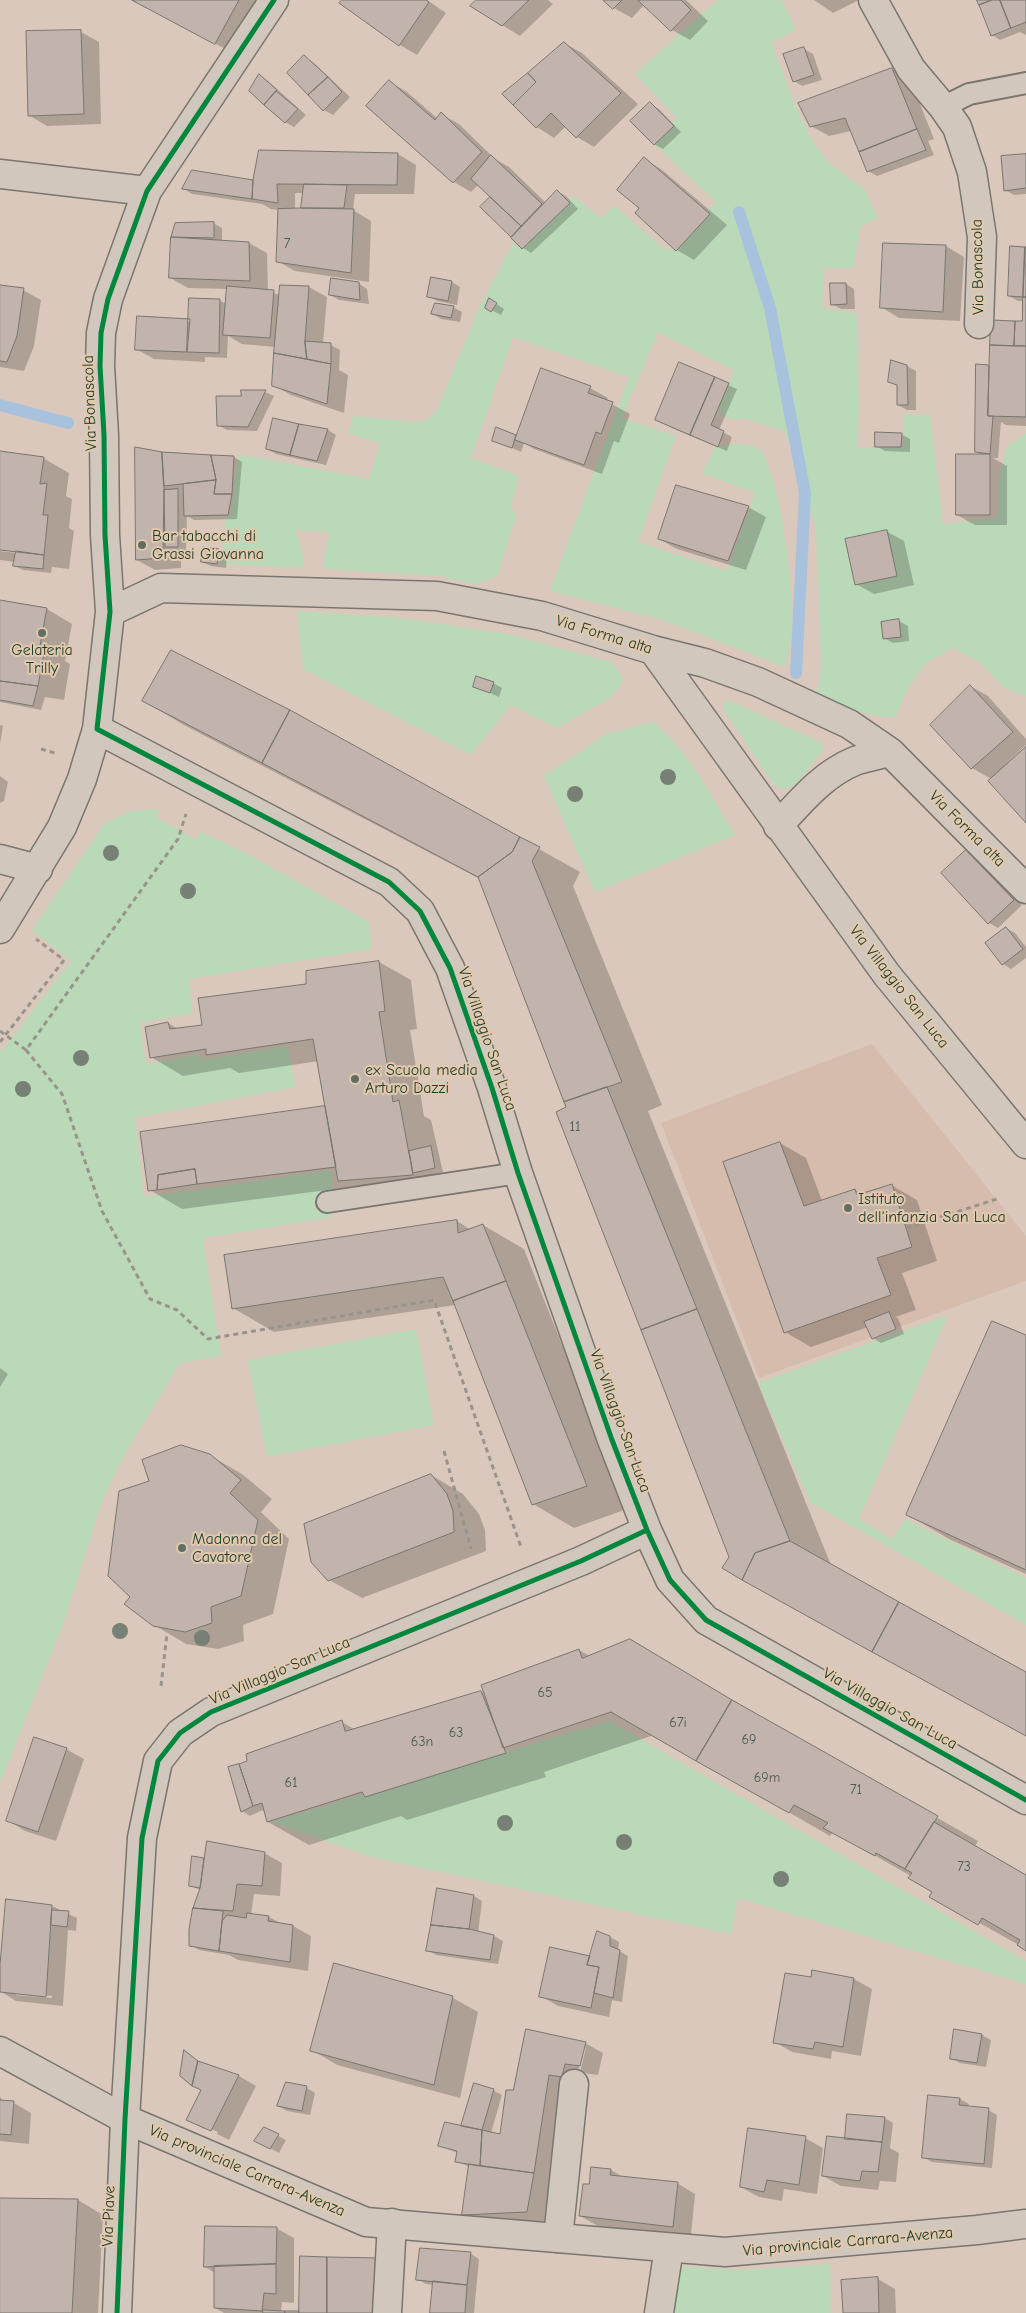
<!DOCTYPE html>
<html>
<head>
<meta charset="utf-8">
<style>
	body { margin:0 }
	canvas { display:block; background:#dbc8bc }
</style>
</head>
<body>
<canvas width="1026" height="2313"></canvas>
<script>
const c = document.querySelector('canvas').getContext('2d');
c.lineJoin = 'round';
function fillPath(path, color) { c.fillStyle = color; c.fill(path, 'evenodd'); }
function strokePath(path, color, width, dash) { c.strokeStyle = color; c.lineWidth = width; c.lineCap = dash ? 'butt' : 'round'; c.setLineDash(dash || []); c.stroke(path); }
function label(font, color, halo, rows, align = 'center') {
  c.font = font + ' "Comic Neue",sans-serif'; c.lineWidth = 4; c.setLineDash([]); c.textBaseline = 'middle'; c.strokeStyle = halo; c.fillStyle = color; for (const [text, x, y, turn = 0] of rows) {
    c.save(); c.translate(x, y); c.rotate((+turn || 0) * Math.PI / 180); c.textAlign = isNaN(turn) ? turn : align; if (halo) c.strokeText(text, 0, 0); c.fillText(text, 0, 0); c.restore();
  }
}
const built = new Path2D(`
	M872,1044L1026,1236V1281L759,1378L661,1123Z`);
const green = new Path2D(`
	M718,0H782L796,30L771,42L796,108L813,142L828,162L864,189L878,218L860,227L854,268H824L822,308L857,313L859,410L857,448L903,447L904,414L930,415L943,524L998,517V480L1007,447L1026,433V696L1003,687L981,663L953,648L926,663L908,688L895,717C868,718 841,705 816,696L821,670L816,529L796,461L784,431L746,419H729L718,411L734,370L658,332L622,418L676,436L638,542L727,571L755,493L702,473L715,447C728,445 744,441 757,448C780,462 795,601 792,629C791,642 787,655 785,667L663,620L550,591L629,377L513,337L471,458L519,476L511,506L516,517L497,576L476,584L440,576L325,569L323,560L330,532L296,530L304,560L303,568L221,564L226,515H231L238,456H249L369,479L380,443L348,433L353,416L413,422L426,420L436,412L479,308L513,243L518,247L573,196L601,218L614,206L667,251L716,202L653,143L677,118L635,74Z
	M297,611L402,618L508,634L614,663L624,681L610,698L557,728L511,705L471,755L303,669Z
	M728,700L822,743L824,749L796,784L784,790L774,785L724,710L723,705Z
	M653,722C689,751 711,796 735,835L595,892L544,776L606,734Z
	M160,809L156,817L197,840L201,832L248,854L369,922L371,949L189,979L193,1013L140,1023L146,1064L200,1054L202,1060L288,1046L295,1087L135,1118L144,1197L332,1170V1217L203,1238L221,1356L180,1363L125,1454L103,1498L64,1622L0,1783V1053L71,961L32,930L104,824L130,811Z
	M948,1315L859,1519L892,1539L905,1519L1026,1578V1625L810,1502L758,1383Z
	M416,1329L434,1425L267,1457L248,1360Z
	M609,1721L1026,1961V1984L738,1898L731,1934L376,1858L271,1822Z
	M830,2264L831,2313H670L676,2275L683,2267L742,2270Z`);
const shadow = new Path2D(`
	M133,0H262L233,53Z
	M343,0H427L446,13L417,55L400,45Z
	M478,0H548L553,4L520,36L502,25Z
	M605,0H686L708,21L690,40L672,30L645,4L632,18L614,8Z
	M814,0H859L833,13Z
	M978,0H1026V35L1020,32L1000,40L992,35Z
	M81,32L99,42L101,124L47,126L30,116Z
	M564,43L582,53L638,104L594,147L577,137L566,126L554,138L537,127L513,104Z
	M804,49L813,54L822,80L802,86L794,81Z
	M304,57L313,62L350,97L333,115L324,110L289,73Z
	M892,69L910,79L934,139L928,141L934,155L877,176L868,171L851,131L829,136L811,126Z
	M260,76L268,81L306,115L294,127L285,122Z
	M390,82L407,92L437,118L441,114L459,124L495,159L509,167L546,203L557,191L566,196L578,209L531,253L523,248L482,207L492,197L479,184L471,192L454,182Z
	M650,104L659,109L681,132L663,149L654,144Z
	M398,154L416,165L414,194H355L353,210L371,221L369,282L295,271L277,261L279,210L271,209L262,204L192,194L184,189L255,182ZM295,193H304L303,208L308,210H295Z
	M1026,155V194L1014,195L1005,190Z
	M644,159L661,169L727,225L694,260L677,250L641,207Z
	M213,223L222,228V241L249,243L267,253L268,291L280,295L281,286L309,287L327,297L323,344L331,345L340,350L339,370L348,375L344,413L291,395L273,385L276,347L242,344L228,336L227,358L205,357V362L154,359L136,349L190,321L191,299L220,301L227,304L228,289L188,288L170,278L177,239L173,237Z
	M884,244L946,246L964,257L960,321L899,318L881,307Z
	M1026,248V426L1006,425L1001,422L998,458H993L1007,466V525H975L957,515L984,456L976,451L977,365L990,367L1024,323V301H1018L1009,296Z
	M452,282L460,287L457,305L437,301L428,296Z
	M358,283L367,289L369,304L339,300L330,295Z
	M846,284L854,289L855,309H841L832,304Z
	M0,286L23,290L41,300L34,346L24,371L0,367Z
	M490,300L504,309L501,315L486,307Z
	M453,307L462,312L460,322L441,319L433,314Z
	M680,363L737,389L719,430L732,437L727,451L674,429L656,419Z
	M907,366L916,371V410H907L898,405V386L889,381Z
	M590,388L608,398L606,401L630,414L619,443L614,441L602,474L534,449L524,443L521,452L493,440L497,429L517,437Z
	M242,391L265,392L274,396L257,431L227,430L218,425L242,398Z
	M274,419L328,430L336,435L326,465L276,454L267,449Z
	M901,434L910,439V452L885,451L876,446Z
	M0,452L43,458L69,473L66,496L72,499L69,528L74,531L69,569L52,567L51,573L23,570L14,566L15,562L0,560V551L17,553V550L0,548Z
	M161,453L234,457L242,462L237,519L194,520L187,516L186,551H181V568L155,570L137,560Z
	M748,507L766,517L746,570L677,549L659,539Z
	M886,531L904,541L914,585L874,594L856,584Z
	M219,550L227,555L226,568L211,566L202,562Z
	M0,601L47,609L72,624L65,661L70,664L64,700L45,697L41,710L0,702Z
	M899,621L908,626L909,641L893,643L884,638Z
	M493,683L502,688L499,697L475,686Z
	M970,686L988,696L1026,739V745L1008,762L1009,764L1026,749V821L991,779L972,768Z
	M143,701L539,849L580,872L573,886L662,1105L648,1111L831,1565L1026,1673V1735L730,1557L567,1108L480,879L184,725Z
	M0,725L3,726L0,744Z
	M0,776L8,782L4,801L0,803Z
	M966,851L975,856L1022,905L998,928L989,923L943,873Z
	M1006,928L1015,933L1026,947V958L1011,969L1003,964Z
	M379,962L411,980L417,1029L410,1030L424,1116L431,1120L443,1172L441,1173L445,1193L371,1199L350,1187L182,1209L150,1190L327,1107L319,1061L239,1073L230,1068L183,1076L151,1057L168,1023L178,1029L203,1026L308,985Z
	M780,1143L806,1158L822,1201L855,1190L863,1194L891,1185L917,1200L937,1261L902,1273L916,1310L895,1317L898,1318L904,1334L881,1343L873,1338L868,1327L811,1347L785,1332Z
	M457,1221L471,1230L483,1225L524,1249L627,1509L574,1528L533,1504L455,1305L274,1332L233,1308Z
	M1026,1337V1574L949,1539L908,1515Z
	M0,1368L8,1374L0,1387Z
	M209,1455L242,1474L272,1499L261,1512L289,1539L273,1614L243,1625L244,1641L218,1649L186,1644L154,1625L132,1597L151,1482Z
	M431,1475L463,1494L479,1514L485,1530L486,1551L362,1598L329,1580Z
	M579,1650L590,1656L758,1716L978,1841L975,1846L1026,1876V1949L931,1896L934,1892L911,1876L833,1832L830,1836L654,1735L544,1772L546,1777L407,1820L401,1816L309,1845L268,1822L263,1810L250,1816L242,1811L248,1762L342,1722L354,1729L483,1692L482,1686Z
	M66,1749L84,1759L56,1841L25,1831L7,1820Z
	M264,1853L282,1863L280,1896L254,1894L251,1915L269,1917L282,1924L293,1926L311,1936L308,1971L238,1960L229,1955L199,1950L191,1945L197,1909L194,1908L200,1890L190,1885L203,1859Z
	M474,1896L482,1901L478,1933L494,1936L503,1941L498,1964L436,1955L428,1950Z
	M52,1906L77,1918L76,1931L68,1930L63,2006L16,2001L0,1991V1977ZM16,1992L52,1996V1998L16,1995Z
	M610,1937L619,1942L618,1950L628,1956L622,2002L612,2000L609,2017L558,2006L541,1996L589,1957Z
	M335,1965L453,1998L478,2012L460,2098L337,2065L312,2050Z
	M813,1972L854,1979L872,1989L861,2056L832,2051L831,2059L792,2052L775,2042L812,1978Z
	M955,2031L982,2035L991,2040L986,2067L960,2063L951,2058Z
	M585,2043L603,2053L598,2075L583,2073L580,2087L567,2084L545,2221L481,2224L464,2214L470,2167L456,2161L458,2153L439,2146L462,2128L493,2090L502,2095L491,2133L501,2136L514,2092ZM583,2047H586L580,2072H578Z
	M185,2052L202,2064L239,2076L256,2086L229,2140L217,2134L218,2132L204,2126V2129L187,2119L202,2090Z
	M287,2083L307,2088L315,2093L310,2115L287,2111L278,2106Z
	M0,2096L2,2101L14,2103L31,2113L29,2144L0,2141Z
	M929,2096L960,2099L969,2104L968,2107L988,2110L997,2115L992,2168L932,2162L923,2157Z
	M885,2118L893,2123L890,2148L899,2153L896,2182L880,2181L878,2190L841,2186L823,2176L846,2140Z
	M264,2128L286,2140L279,2153L264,2145Z
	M805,2138L823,2148L817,2194L784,2189L782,2201L759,2197L741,2187Z
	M611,2170L623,2177L677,2183L695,2194L691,2236L598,2226L580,2216L590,2186Z
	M0,2200H78L103,2215L98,2313H0Z
	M276,2228L294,2238V2303L282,2302L281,2312L300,2313H224L215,2308V2273L205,2267Z
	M471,2254L479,2259L474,2313H431L434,2285L426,2284L417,2279Z
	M878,2279L895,2289L896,2313H845Z`);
const stream = new Path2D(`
	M739,212L770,308L805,493L796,673
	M0,405L68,423`);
const building = new Path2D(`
	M132,0H239L215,44Z
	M342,0H426L429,2L399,46L339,3Z
	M476,0H529L502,26L470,6Z
	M603,0H622L613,9Z
	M638,0H681L691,10L671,31Z
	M977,0H992L979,5Z
	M992,0H1000L1011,28L991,36L979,5Z
	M1000,0H1026V22L1011,28Z
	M81,30L84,114L28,116L26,31Z
	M564,42L621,93L576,138L551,113L536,128L513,105L536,82L528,73Z
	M804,47L814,75L793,82L783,54Z
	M304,55L328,77L308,95L287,73Z
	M892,68L917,129L859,152L845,118L810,127L798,103Z
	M528,73L536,82L513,105L502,94Z
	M259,74L277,90L264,105L249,91Z
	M328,77L342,92L323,111L308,95Z
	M389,80L435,120L441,112L482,152L453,183L366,106Z
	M276,91L298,109L285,123L264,105Z
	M650,102L674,126L654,145L630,121Z
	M917,129L926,150L867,172L859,152Z
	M259,150L398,153L397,185L277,184L278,203L252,199L253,180Z
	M1026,154V188L1004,191L1001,156Z
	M491,155L542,204L521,226L471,179Z
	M644,157L710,214L676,251L635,213L639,208L617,190Z
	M192,170L253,180L252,199L182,189Z
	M304,184L347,185L344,208H301Z
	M557,190L570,203L522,249L511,238Z
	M490,197L521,226L511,237L480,207Z
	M301,208L354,209L351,273L276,262L278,209Z
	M214,222V238L171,237L175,223Z
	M171,237L249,242L250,281L169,278Z
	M883,243L946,245L943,312L880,308Z
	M1010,246L1025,247L1023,297L1008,296Z
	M1025,247H1026V297H1023Z
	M431,277L452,281L448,301L427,297Z
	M331,278L359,282L360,300L329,295Z
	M830,283H846L847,304L831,305Z
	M0,285L24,288L17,336L7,362L0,361Z
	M280,285L309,286L305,341L307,359L274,353Z
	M227,286L274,290L270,338L223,335Z
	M1023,297H1026V346H1014L1015,321H1022Z
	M189,298L220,299L219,353L187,352Z
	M489,298L497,303L491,312L485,308Z
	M435,303L454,306L451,318L431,314Z
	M137,316L190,319L187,352L135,350Z
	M991,320L1015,321L1014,346L990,345Z
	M305,341L331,343V364L307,359Z
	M990,345L1026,346V417L988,416Z
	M274,353L331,364L327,404L272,386Z
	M891,360L907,365L908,405H897V385L888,382Z
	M679,362L715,377L690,435L655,420Z
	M976,364L989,365L988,416H993L990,454L975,452Z
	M541,368L591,386L588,393L613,402L601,434L596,432L584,465L515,440Z
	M715,377L729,383L711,425L724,431L718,447L690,435Z
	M241,390H266L248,427L217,426L216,396H241Z
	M273,418L299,424L290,455L266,449Z
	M299,424L328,429L317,461L290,455Z
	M496,427L516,435L512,448L492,441Z
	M875,432L902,433L901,447H875Z
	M135,447L162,452L164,486L163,558L136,560Z
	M0,451L44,457L40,484L47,483L43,515H48L44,555L0,550Z
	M162,452L211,455L216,480L164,486Z
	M956,454H990V515H956Z
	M211,455L234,456L232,494H214L216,480Z
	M216,480L214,494H232L228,515L184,516L183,484Z
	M676,485L749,506L728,561L658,539Z
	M178,489V547H165L164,490Z
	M887,530L897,576L855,585L845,539Z
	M203,547L219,549L217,564L201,562Z
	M16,551L44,555L43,569L13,566Z
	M0,600L47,608L40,646L45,648L38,686L0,681Z
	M899,619L901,637L883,639L881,622Z
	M171,650L290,710L262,763L142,701Z
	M476,676L494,682L490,693L473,687Z
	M0,681L38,686L33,706L0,700Z
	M970,685L1013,732L971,769L930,725Z
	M290,710L520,837L512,852L478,877L262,763Z
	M1026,747V823L988,781Z
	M520,837L540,847L532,861L622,1082L564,1102L478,877L512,852Z
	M966,850L1014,900L988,924L941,873Z
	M1006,927L1023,949L1002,965L985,943Z
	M379,961L385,1011L379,1012L393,1102L399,1100L413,1175L338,1181L313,1039L206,1055V1049L150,1058L145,1027L168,1022L170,1029L202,1025L198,998L306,984V971Z
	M607,1087L697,1309L641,1330L556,1112L566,1107L564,1102Z
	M325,1106L336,1167L197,1184L195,1169L158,1175L157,1190L148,1191L140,1132Z
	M780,1142L804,1206L855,1189L857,1195L892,1184L912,1247L877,1258L891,1295L784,1333L723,1162Z
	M431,1146L435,1168L413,1173L409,1151Z
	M195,1169L197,1184L157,1190L158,1175Z
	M457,1220L458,1233L483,1224L506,1281L453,1301L443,1277L232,1309L224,1255Z
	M506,1281L587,1486L532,1505L453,1301Z
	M697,1309L790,1541L755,1553L742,1580L722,1568L729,1557L641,1330Z
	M889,1312L896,1329L872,1339L864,1322Z
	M992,1321L1026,1335V1570L906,1515Z
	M181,1445L210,1454L241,1480L230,1493L258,1520L241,1596L211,1607L212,1623L185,1632L153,1626L124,1604L130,1597L108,1576L119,1491L149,1481L142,1460Z
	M431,1474L447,1494L453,1511L454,1532L328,1581L311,1562L304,1524Z
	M790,1541L899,1602L872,1652L742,1580L755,1553Z
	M899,1602L1026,1672V1736L872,1652Z
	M630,1639L732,1700L696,1761L611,1712L503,1748L481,1685L579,1649L582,1658Z
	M481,1691L506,1753L365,1797L362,1792L267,1822L262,1803L253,1806L239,1764L247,1761L246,1754L342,1720L345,1731Z
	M732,1700L938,1816L905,1869L876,1853L875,1856L823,1828L828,1823L794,1805L789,1813L696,1761Z
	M34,1737L67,1748L38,1832L6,1821Z
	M239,1764L253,1806L241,1812L228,1767Z
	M934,1822L1026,1875V1951L1017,1945L1020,1940L982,1918L978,1925L929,1897L932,1892L908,1878L912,1873L905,1869Z
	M207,1841L265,1852L262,1886L237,1884L233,1911L193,1908L200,1888Z
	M192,1856L204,1858L200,1888L189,1886Z
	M437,1888L474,1895L469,1929L431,1925Z
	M6,1899L52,1905L46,1997L0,1992V1965Z
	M193,1908L223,1911L219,1951L189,1946V1930Z
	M52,1910L69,1911L67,1927L51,1925Z
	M247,1913L269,1916L268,1921L293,1925L290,1962L219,1951L222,1921L227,1915L246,1918Z
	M431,1925L469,1929L494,1935L490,1960L426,1951Z
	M597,1931L610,1936V1946L620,1950L613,1998L594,1993L599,1967L587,1965Z
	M550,1947L590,1956L587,1965L599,1967L591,2008L539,1997Z
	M334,1963L453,1996L434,2085L310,2051Z
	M812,1970L854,1978L843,2047L815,2042L813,2049L773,2043L785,1973L811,1977Z
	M526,2029L586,2042L580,2066L565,2064L562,2077L549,2075L534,2173L480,2166L482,2130L500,2134L506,2090H513Z
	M954,2029L982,2034L977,2063L950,2059Z
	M184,2050L198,2061L192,2086L180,2076Z
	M198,2061L239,2075L211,2131L186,2120L201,2090L192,2086Z
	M286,2082L307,2086L302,2111L277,2106Z
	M474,2083L494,2089L482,2130L461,2126Z
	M928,2095L960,2098L959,2105L989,2108L984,2164L922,2158Z
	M0,2100L14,2101L11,2135L0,2134Z
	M847,2114L885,2117L882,2142L845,2139Z
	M445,2122L482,2130L480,2166L455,2162L457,2151L438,2146Z
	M264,2127L279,2134L270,2149L254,2141Z
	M748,2128L806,2136L799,2185L767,2180L764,2192L740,2187Z
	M827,2136L882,2142L878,2172L862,2171L860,2181L822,2176Z
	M469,2164L534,2173L527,2212L462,2215Z
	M591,2167L611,2169L610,2175L678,2182L673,2227L579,2216L583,2184H589Z
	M0,2198L78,2199L72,2313H0Z
	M205,2226L277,2227L276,2264L204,2267Z
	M420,2248L471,2252L467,2285L416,2280Z
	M300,2256L327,2257V2313H299Z
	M327,2257L381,2258L380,2313H327Z
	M276,2264V2294L264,2293L262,2311L214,2308V2266Z
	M878,2277L879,2313H843L841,2280Z
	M433,2281L467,2285L465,2313H430Z
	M263,2310L285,2311V2313H263Z
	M285,2311H299V2313H285Z`);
const path = new Path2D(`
	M41,749L55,753
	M0,1031L26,1050L178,839L186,814
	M0,1042L64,960L36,939
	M26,1050L62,1094L102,1211L150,1299L177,1310L208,1339L434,1300L521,1547
	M906,1228L997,1199
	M444,1451L471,1549
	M161,1686L167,1633`);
const lane = new Path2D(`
	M943,107L969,94L1026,83
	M327,1202L518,1173`);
const street = new Path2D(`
	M873,0L911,69L943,107L957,127L972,172L982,237L979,324
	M0,174L147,191
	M110,612L161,588L437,596L542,616L653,650L705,663L758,682L849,724L890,752L1026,889
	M653,650L887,975L1026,1144
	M97,729L389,882L420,911L450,968L492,1088L518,1173L612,1440L647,1530L670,1580L706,1620L1026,1800
	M778,826C801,801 823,774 855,761C866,757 878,755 890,752
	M0,859L38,869
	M0,929L62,827L82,779L97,729L110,612L105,535L104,435L100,366L101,333L108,299L147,191L274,0
	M558,2238L574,2084
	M117,2313L125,2119L142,1838L158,1761L180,1733L211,1712L581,1561L647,1530
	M387,2313L392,2223
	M659,2313L669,2248`);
const secondary = new Path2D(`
	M0,2051L125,2119L366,2222L725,2252L977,2230L1026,2224`);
const cycleway = new Path2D(`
	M274,0L147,191L108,299L101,333L100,366L104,435L105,535L110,612L97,729L389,882L420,911L450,968L492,1088L518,1173L612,1440L647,1530L670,1580L706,1620L1026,1800
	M117,2313L125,2119L142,1838L158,1761L180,1733L211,1712L581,1561L647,1530`);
const trees = [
	[668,777],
	[575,794],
	[111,853],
	[188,891],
	[81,1058],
	[23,1089],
	[120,1631],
	[202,1638],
	[505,1823],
	[624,1842],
	[781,1879]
];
const markers = [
	[142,545,5,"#616e64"],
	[42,633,5,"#616e64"],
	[355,1079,5,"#616e64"],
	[848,1208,5,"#616e64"],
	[182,1548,5,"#616e64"]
];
const numberNames = [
	["7",287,244],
	["11",575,1127],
	["65",545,1693],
	["67i",678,1723],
	["63",456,1733],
	["69",749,1740],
	["63n",422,1742],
	["69m",767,1778],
	["61",291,1783],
	["71",856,1790],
	["73",964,1867]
];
const streetNames = [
	["Via Bonascola",978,267,-91],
	["Via Bonascola",90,403,-92],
	["Via Forma alta",604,635,17],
	["Via Forma alta",967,829,45],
	["Via Villaggio San Luca",899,987,52],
	["Via Villaggio San Luca",487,1039,71],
	["Via Villaggio San Luca",620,1421,70],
	["Via Villaggio San Luca",280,1671,-23],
	["Via Villaggio San Luca",890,1709,29],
	["Via provinciale Carrara-Avenza",247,2171,23],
	["Via Piave",109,2216,-88],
	["Via provinciale Carrara-Avenza",848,2242,-5]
];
const poiNames = [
	["Bar tabacchi di",152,536],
	["Grassi Giovanna",152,554],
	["Gelateria",42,650,"center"],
	["Trilly",42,668,"center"],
	["ex Scuola media",365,1070],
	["Arturo Dazzi",365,1088],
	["Istituto",858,1199],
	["dell'infanzia San Luca",858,1217],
	["Madonna del",192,1539],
	["Cavatore",192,1557]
];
fillPath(built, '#d6bcad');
fillPath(green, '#bad9b8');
fillPath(shadow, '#0003');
strokePath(stream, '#a8c2de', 12);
fillPath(building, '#c2b3ad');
strokePath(building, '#79766f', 1);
strokePath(lane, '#79766f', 24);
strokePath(street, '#79766f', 31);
strokePath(secondary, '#79766f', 31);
strokePath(path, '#98948c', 3, [5, 4]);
strokePath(lane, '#d2c7bd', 20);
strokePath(street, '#d2c7bd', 28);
strokePath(secondary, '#d2c7bd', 28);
strokePath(cycleway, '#00873e', 5);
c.fillStyle = '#778074';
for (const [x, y] of trees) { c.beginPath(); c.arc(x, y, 8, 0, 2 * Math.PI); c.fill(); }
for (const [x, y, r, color] of markers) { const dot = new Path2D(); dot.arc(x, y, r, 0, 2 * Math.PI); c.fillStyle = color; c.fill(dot); strokePath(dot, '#e2c9ab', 2); }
label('14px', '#4a5c54', null, numberNames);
label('16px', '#1f3d34', '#e2c9ab', streetNames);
label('16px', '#1f3d34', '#e2c9ab', poiNames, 'left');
</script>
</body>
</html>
